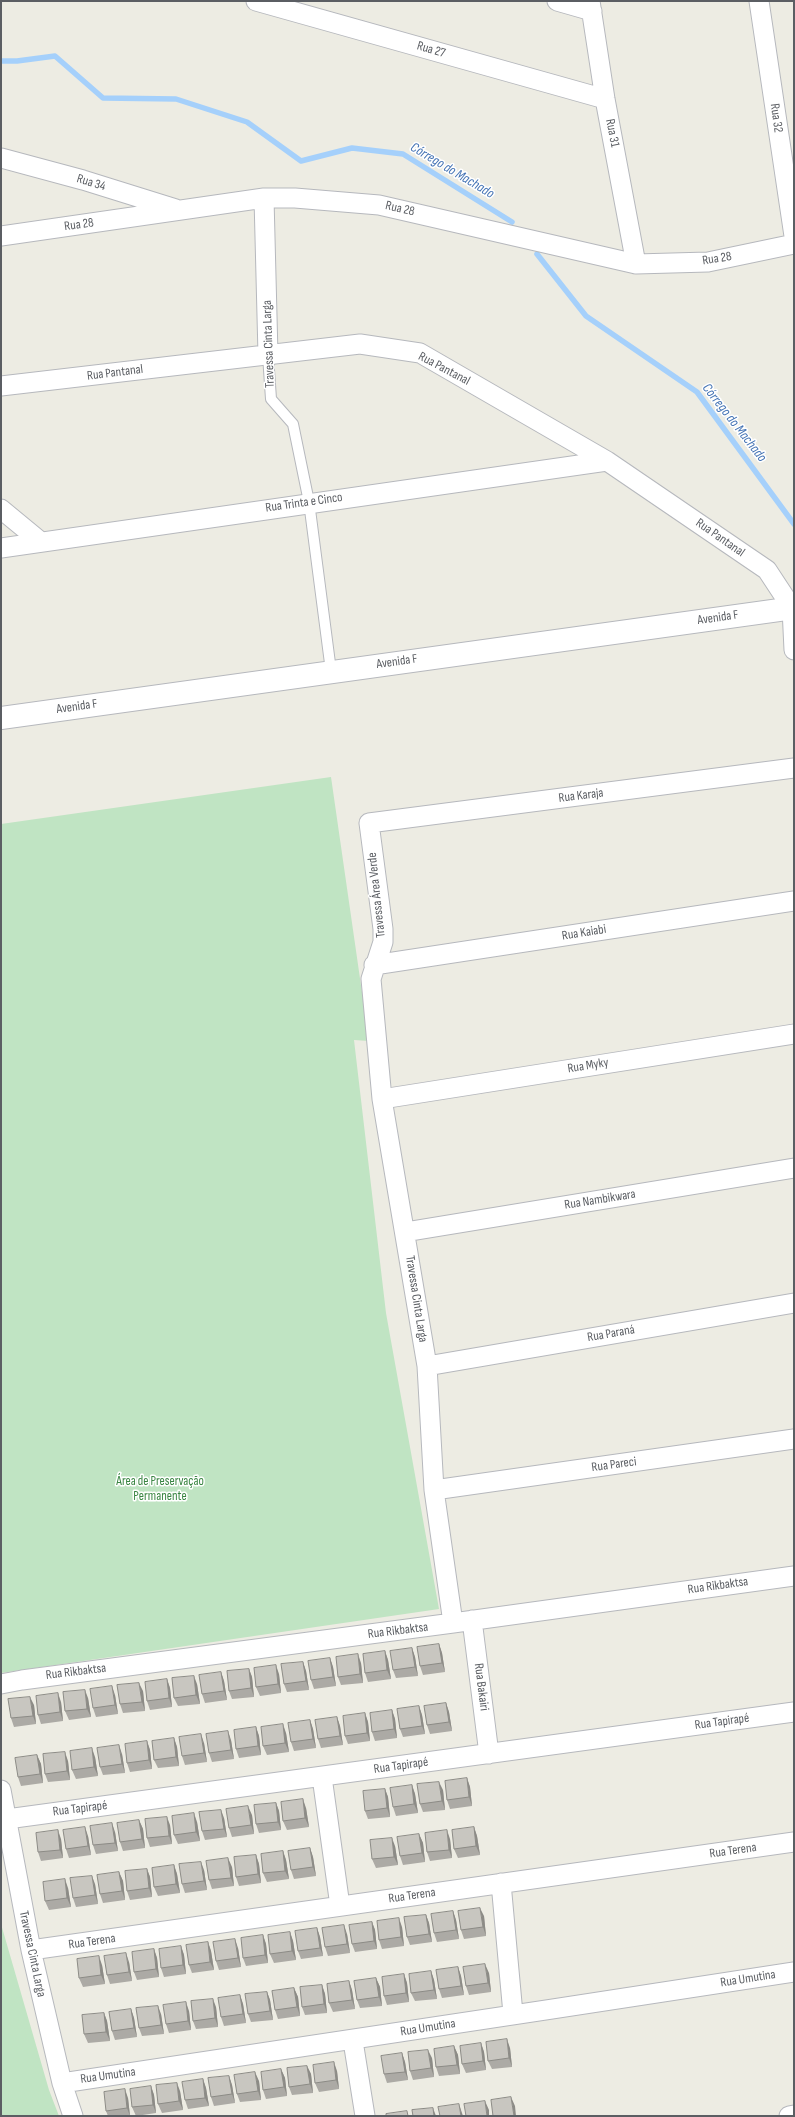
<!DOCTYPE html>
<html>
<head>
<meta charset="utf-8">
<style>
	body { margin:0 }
	#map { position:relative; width:795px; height:2117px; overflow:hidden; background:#edece3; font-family:"Sofia Sans Condensed",sans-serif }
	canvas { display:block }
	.frame { position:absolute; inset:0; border:2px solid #5b5e63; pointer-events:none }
</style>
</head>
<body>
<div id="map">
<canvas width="795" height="2117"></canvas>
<div class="frame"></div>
</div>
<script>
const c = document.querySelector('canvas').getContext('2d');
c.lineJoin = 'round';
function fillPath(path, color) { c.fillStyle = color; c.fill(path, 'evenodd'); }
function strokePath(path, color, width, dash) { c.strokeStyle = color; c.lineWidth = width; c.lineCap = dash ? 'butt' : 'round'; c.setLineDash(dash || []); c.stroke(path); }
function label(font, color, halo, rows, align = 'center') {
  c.font = font + ' "Sofia Sans Condensed",sans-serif'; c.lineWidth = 3; c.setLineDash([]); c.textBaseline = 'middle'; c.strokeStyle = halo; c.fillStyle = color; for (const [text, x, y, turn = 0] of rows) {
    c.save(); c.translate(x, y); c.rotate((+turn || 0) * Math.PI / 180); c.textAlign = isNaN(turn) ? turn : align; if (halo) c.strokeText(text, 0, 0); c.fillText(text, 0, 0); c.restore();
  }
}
const green = new Path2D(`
	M331,777L369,1041L354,1040L386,1313L439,1609L1,1673V824Z
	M1,1924L49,2090L59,2116H1Z`);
const stream = new Path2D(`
	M1,61H17L55,56L103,98L176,99L247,122L301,161L352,148L403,154L512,222
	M537,254L586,316L697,392L794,524`);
const service = new Path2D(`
	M268,355L271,399L293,424L309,502L331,671`);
const minor = new Path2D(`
	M256,1L605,99
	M557,1L592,11
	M590,1L605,99L636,264
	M759,1L794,236
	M1,158L83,180L176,209
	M264,198L268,355
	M1,236L264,198H295L379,205L636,264L708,262L794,244
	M1,386L360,344L420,353L607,461L767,570L792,608L794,650
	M1,509L41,542
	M1,548L607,461
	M374,965L794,901
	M382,1099L794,1034
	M405,1232L794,1168
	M427,1366L794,1303
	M434,1490L794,1439
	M472,1620L489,1754
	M453,1623L434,1490L427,1366L382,1099L371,979L383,942V929L369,823L794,768
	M1,1684L22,1680L453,1623L794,1576
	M322,1777L340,1906
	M1,1790L31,1950L62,2083L73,2116
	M7,1819L794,1712
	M501,1883L513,2014
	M31,1950L794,1842
	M353,2041L365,2116
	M62,2083C306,2048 550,2009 794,1972
	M789,2116L794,2115`);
const tertiary = new Path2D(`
	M1,718L794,608`);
const wall = new Path2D(`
	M439,1644L442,1653L445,1672L423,1675L420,1666Z
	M412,1648L415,1657L418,1676L396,1678L393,1670Z
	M385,1651L388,1660L391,1679L368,1682L365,1673Z
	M330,1658L333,1667L336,1686L314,1689L311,1680Z
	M303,1662L306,1671L309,1690L287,1692L284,1684Z
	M361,1663L363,1683L341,1685L338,1677Z
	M249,1669L252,1677L254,1697L232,1699L229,1691Z
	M221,1672L224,1681L227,1700L205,1703L202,1694Z
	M279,1674L281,1693L260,1696L256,1687Z
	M167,1679L170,1688L172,1707L150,1710L147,1701Z
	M197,1684L200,1704L178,1706L174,1698Z
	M143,1691L145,1711L123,1713L120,1704Z
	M115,1695L118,1714L96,1717L93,1708Z
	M88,1698L91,1717L69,1720L65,1711Z
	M61,1702L63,1721L41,1724L38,1715Z
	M446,1703L449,1712L452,1731L430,1734L427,1725Z
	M34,1705L36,1724L14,1727L11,1718Z
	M419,1706L422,1715L425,1734L403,1737L400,1729Z
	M392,1710L395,1719L397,1738L375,1741L372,1732Z
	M365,1713L368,1722L370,1741L348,1744L345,1736Z
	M337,1717L340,1726L343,1745L321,1748L318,1739Z
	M310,1720L313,1729L316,1748L294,1751L291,1742Z
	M256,1727L259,1736L261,1755L239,1758L236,1749Z
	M286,1733L289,1752L267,1755L263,1746Z
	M174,1738L177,1747L179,1766L158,1768L154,1760Z
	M231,1740L234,1759L212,1762L209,1753Z
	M147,1741L150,1750L152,1769L130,1772L127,1763Z
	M204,1743L207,1762L185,1765L182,1756Z
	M122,1754L125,1773L103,1775L100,1767Z
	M37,1755L41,1764L43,1783L21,1786L18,1777Z
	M95,1757L98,1776L76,1779L72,1770Z
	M68,1761L70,1780L48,1782L45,1774Z
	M467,1778L470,1787L472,1806L450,1809L447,1800Z
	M412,1785L415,1794L418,1813L396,1816L393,1807Z
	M385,1789L388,1797L390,1817L368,1819L365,1811Z
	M443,1790L445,1810L423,1812L420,1804Z
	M276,1803L279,1811L281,1830L259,1833L256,1824Z
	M306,1808L309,1827L287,1830L283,1821Z
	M252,1815L254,1834L232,1837L229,1828Z
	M224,1818L227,1837L205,1840L202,1831Z
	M139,1820L143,1829L145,1848L123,1851L120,1842Z
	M197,1822L200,1841L178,1844L174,1835Z
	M170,1825L172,1844L150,1847L147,1838Z
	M474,1827L477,1836L480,1855L458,1858L454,1849Z
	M115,1832L118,1851L96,1854L93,1845Z
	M419,1834L423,1843L425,1862L403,1865L400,1856Z
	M88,1836L91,1855L69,1858L66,1849Z
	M61,1839L63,1858L41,1861L38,1852Z
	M450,1839L452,1858L430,1861L427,1852Z
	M395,1846L398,1865L376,1868L372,1859Z
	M310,1848L313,1857L316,1876L294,1879L291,1870Z
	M283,1851L286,1860L289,1879L267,1882L263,1873Z
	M256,1855L259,1864L261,1883L239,1886L236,1877Z
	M174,1865L177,1874L180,1893L158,1896L154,1887Z
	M232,1867L234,1886L212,1889L209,1880Z
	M147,1869L150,1877L152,1897L130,1900L127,1891Z
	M204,1870L207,1890L185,1893L182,1884Z
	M119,1872L123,1881L125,1900L103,1903L100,1894Z
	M95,1884L98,1904L76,1907L73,1898Z
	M68,1888L71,1907L49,1910L45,1901Z
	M453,1911L456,1920L459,1939L437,1942L434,1933Z
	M426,1915L429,1923L432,1942L410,1945L407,1937Z
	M484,1916L486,1936L464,1939L461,1930Z
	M372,1922L375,1930L377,1949L355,1952L352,1944Z
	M402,1927L404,1946L382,1949L379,1940Z
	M317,1928L320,1937L323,1956L301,1959L298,1951Z
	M290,1932L293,1941L296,1960L274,1963L270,1954Z
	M347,1934L350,1953L328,1956L325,1947Z
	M263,1935L266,1944L268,1963L246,1966L243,1958Z
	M208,1942L211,1951L214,1970L192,1973L189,1965Z
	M181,1946L184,1955L186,1974L164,1977L161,1968Z
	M238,1948L241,1967L219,1970L216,1961Z
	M154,1949L157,1958L159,1977L137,1980L134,1972Z
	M129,1962L132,1981L110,1984L107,1975Z
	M102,1965L105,1984L83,1987L79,1978Z
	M458,1967L461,1976L464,1995L442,1998L439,1989Z
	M431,1971L434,1980L437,1999L415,2001L411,1993Z
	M489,1973L491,1992L469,1995L466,1986Z
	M404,1974L407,1983L409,2002L387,2005L384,1996Z
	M376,1978L380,1987L382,2006L360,2008L357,2000Z
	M349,1981L352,1990L355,2009L333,2012L329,2003Z
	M322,1985L325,1994L327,2013L305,2015L302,2007Z
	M294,1988L298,1997L300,2016L278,2019L275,2010Z
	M267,1992L270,2000L273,2020L251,2022L248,2014Z
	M240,1995L243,2004L246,2023L224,2026L221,2017Z
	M216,2007L218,2027L196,2029L193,2021Z
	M131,2009L134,2018L137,2037L115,2040L112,2031Z
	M189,2011L191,2030L169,2033L166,2024Z
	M104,2013L107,2021L110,2041L88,2043L84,2034Z
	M161,2014L164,2034L142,2036L139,2028Z
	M481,2043L484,2052L486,2070L466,2073L462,2064Z
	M454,2046L458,2055L460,2074L439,2076L436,2067Z
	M510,2048L512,2067L492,2069L488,2061Z
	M402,2053L405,2062L408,2080L387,2083L384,2074Z
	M432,2058L434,2077L413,2080L410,2071Z
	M307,2066L311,2074L313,2093L292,2095L289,2087Z
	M281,2069L285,2078L287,2096L266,2099L263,2090Z
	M337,2071L339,2089L319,2092L315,2083Z
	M229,2076L232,2085L235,2103L214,2106L211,2097Z
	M203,2079L206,2088L209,2106L188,2109L185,2100Z
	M259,2081L261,2100L240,2102L237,2094Z
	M151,2086L154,2095L156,2113L136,2116L132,2107Z
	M180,2091L183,2110L162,2113L158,2104Z
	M128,2098L130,2116H108L106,2111Z`);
const shadedWall = new Path2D(`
	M439,1644L442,1653L445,1672L442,1663Z
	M412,1648L415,1657L418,1676L415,1667Z
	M385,1651L388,1660L391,1679L387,1670Z
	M358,1654L361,1663L363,1683L360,1674Z
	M330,1658L333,1667L336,1686L333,1677Z
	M303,1662L306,1671L309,1690L306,1681Z
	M276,1665L279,1674L281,1693L278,1684Z
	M249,1669L252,1677L254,1697L251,1688Z
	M221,1672L224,1681L227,1700L224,1691Z
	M194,1676L197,1684L200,1704L196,1695Z
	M167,1679L170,1688L172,1707L169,1698Z
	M139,1683L143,1691L145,1711L142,1702Z
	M112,1686L115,1695L118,1714L115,1705Z
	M85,1690L88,1698L91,1717L87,1709Z
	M58,1693L61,1702L63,1721L60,1712Z
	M30,1697L34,1705L36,1724L33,1716Z
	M446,1703L449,1712L452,1731L449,1722Z
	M419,1706L422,1715L425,1734L422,1726Z
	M392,1710L395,1719L397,1738L394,1729Z
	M365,1713L368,1722L370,1741L367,1733Z
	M337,1717L340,1726L343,1745L340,1736Z
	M310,1720L313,1729L316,1748L313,1739Z
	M283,1724L286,1733L289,1752L285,1743Z
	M256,1727L259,1736L261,1755L258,1746Z
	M228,1731L231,1740L234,1759L231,1750Z
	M201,1734L204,1743L207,1762L204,1753Z
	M174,1738L177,1747L179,1766L176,1757Z
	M147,1741L150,1750L152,1769L149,1760Z
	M119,1745L122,1754L125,1773L122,1764Z
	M92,1748L95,1757L98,1776L94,1767Z
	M65,1752L68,1761L70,1780L67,1771Z
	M37,1755L41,1764L43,1783L40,1774Z
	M467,1778L470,1787L472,1806L469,1797Z
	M439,1782L443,1790L445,1810L442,1801Z
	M412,1785L415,1794L418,1813L414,1804Z
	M385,1789L388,1797L390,1817L387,1808Z
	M303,1799L306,1808L309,1827L305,1818Z
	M276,1803L279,1811L281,1830L278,1822Z
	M248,1806L252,1815L254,1834L251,1825Z
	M221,1810L224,1818L227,1837L224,1829Z
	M194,1813L197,1822L200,1841L196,1832Z
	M167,1817L170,1825L172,1844L169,1836Z
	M139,1820L143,1829L145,1848L142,1839Z
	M112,1823L115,1832L118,1851L115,1843Z
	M85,1827L88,1836L91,1855L88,1846Z
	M474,1827L477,1836L480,1855L476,1846Z
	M58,1830L61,1839L63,1858L60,1850Z
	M447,1830L450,1839L452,1858L449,1850Z
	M419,1834L423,1843L425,1862L422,1853Z
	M392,1838L395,1846L398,1865L394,1857Z
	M310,1848L313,1857L316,1876L313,1867Z
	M283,1851L286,1860L289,1879L285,1871Z
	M256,1855L259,1864L261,1883L258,1874Z
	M228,1858L232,1867L234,1886L231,1878Z
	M201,1862L204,1870L207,1890L204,1881Z
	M174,1865L177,1874L180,1893L176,1884Z
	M147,1869L150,1877L152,1897L149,1888Z
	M119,1872L123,1881L125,1900L122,1891Z
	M92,1876L95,1884L98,1904L95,1895Z
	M65,1879L68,1888L71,1907L67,1898Z
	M480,1908L484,1916L486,1936L483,1927Z
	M453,1911L456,1920L459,1939L456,1930Z
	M426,1915L429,1923L432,1942L429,1934Z
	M399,1918L402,1927L404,1946L401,1937Z
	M372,1922L375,1930L377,1949L374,1941Z
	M344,1925L347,1934L350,1953L347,1944Z
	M317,1928L320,1937L323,1956L320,1948Z
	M290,1932L293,1941L296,1960L292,1951Z
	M263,1935L266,1944L268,1963L265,1955Z
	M235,1939L238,1948L241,1967L238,1958Z
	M208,1942L211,1951L214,1970L210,1962Z
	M181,1946L184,1955L186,1974L183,1965Z
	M154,1949L157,1958L159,1977L156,1969Z
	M126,1953L129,1962L132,1981L129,1972Z
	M99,1956L102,1965L105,1984L101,1975Z
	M485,1964L489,1973L491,1992L488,1983Z
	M458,1967L461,1976L464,1995L461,1986Z
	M431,1971L434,1980L437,1999L434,1990Z
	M404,1974L407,1983L409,2002L406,1993Z
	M376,1978L380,1987L382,2006L379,1997Z
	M349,1981L352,1990L355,2009L352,2000Z
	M322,1985L325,1994L327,2013L324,2004Z
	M294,1988L298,1997L300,2016L297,2007Z
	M267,1992L270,2000L273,2020L270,2011Z
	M240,1995L243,2004L246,2023L243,2014Z
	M213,1999L216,2007L218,2027L215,2018Z
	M186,2002L189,2011L191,2030L188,2021Z
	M158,2006L161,2014L164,2034L161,2025Z
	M131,2009L134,2018L137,2037L134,2028Z
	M104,2013L107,2021L110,2041L106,2032Z
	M507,2039L510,2048L512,2067L509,2058Z
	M481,2043L484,2052L486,2070L483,2061Z
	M454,2046L458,2055L460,2074L457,2065Z
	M428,2050L432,2058L434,2077L431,2068Z
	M402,2053L405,2062L408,2080L405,2072Z
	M334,2062L337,2071L339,2089L336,2080Z
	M307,2066L311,2074L313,2093L310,2084Z
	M281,2069L285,2078L287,2096L284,2087Z
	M255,2072L259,2081L261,2100L258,2091Z
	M229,2076L232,2085L235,2103L232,2094Z
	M203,2079L206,2088L209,2106L205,2098Z
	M177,2083L180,2091L183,2110L179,2101Z
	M151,2086L154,2095L156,2113L153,2105Z
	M125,2089L128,2098L130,2116L127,2108Z
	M511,2097L515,2106L516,2116H514Z
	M485,2101L489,2110V2116H487Z
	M459,2104L463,2116H461Z
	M433,2108L436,2116H434Z`);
const building = new Path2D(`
	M439,1644L442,1663L420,1666L417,1647Z
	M412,1648L415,1667L393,1670L390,1651Z
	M385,1651L387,1670L365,1673L363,1654Z
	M358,1654L360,1674L338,1677L336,1657Z
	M330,1658L333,1677L311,1680L308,1661Z
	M303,1662L306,1681L284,1684L281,1664Z
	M276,1665L278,1684L256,1687L254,1668Z
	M249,1669L251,1688L229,1691L227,1671Z
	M221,1672L224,1691L202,1694L199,1675Z
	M194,1676L196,1695L174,1698L172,1678Z
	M167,1679L169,1698L147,1701L145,1682Z
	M139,1683L142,1702L120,1704L117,1685Z
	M112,1686L115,1705L93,1708L90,1689Z
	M85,1690L87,1709L65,1711L63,1692Z
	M58,1693L60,1712L38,1715L36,1696Z
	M30,1697L33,1716L11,1718L8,1699Z
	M446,1703L449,1722L427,1725L424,1706Z
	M419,1706L422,1726L400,1729L397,1709Z
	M392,1710L394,1729L372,1732L370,1713Z
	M365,1713L367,1733L345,1736L343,1716Z
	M337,1717L340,1736L318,1739L315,1720Z
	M310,1720L313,1739L291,1742L288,1723Z
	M283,1724L285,1743L263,1746L261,1727Z
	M256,1727L258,1746L236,1749L234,1730Z
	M228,1731L231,1750L209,1753L206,1734Z
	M201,1734L204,1753L182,1756L179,1737Z
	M174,1738L176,1757L154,1760L152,1741Z
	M147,1741L149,1760L127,1763L125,1744Z
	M119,1745L122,1764L100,1767L97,1748Z
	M92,1748L94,1767L72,1770L70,1751Z
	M65,1752L67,1771L45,1774L43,1754Z
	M37,1755L40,1774L18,1777L15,1758Z
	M467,1778L469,1797L447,1800L445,1781Z
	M439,1782L442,1801L420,1804L417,1784Z
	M412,1785L414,1804L393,1807L390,1788Z
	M385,1789L387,1808L365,1811L363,1791Z
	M303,1799L305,1818L283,1821L281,1802Z
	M276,1803L278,1822L256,1824L254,1805Z
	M248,1806L251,1825L229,1828L226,1809Z
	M221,1810L224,1829L202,1831L199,1812Z
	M194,1813L196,1832L174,1835L172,1816Z
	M167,1817L169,1836L147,1838L145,1819Z
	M139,1820L142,1839L120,1842L117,1823Z
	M112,1823L115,1843L93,1845L90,1826Z
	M85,1827L88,1846L66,1849L63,1830Z
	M474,1827L476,1846L454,1849L452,1830Z
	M58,1830L60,1850L38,1852L36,1833Z
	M447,1830L449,1850L427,1852L425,1833Z
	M419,1834L422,1853L400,1856L397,1837Z
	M392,1838L394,1857L372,1859L370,1840Z
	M310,1848L313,1867L291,1870L288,1851Z
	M283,1851L285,1871L263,1873L261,1854Z
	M256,1855L258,1874L236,1877L234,1857Z
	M228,1858L231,1878L209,1880L206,1861Z
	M201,1862L204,1881L182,1884L179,1864Z
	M174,1865L176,1884L154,1887L152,1868Z
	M147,1869L149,1888L127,1891L125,1871Z
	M119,1872L122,1891L100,1894L97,1875Z
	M92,1876L95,1895L73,1898L70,1878Z
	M65,1879L67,1898L45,1901L43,1882Z
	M480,1908L483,1927L461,1930L458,1911Z
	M453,1911L456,1930L434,1933L431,1914Z
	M426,1915L429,1934L407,1937L404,1917Z
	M399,1918L401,1937L379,1940L377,1921Z
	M372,1922L374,1941L352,1944L349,1925Z
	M344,1925L347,1944L325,1947L322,1928Z
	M317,1928L320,1948L298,1951L295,1931Z
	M290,1932L292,1951L270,1954L268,1935Z
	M263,1935L265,1955L243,1958L241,1938Z
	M235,1939L238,1958L216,1961L213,1942Z
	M208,1942L210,1962L189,1965L186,1945Z
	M181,1946L183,1965L161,1968L159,1949Z
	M154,1949L156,1969L134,1972L132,1952Z
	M126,1953L129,1972L107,1975L104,1956Z
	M99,1956L101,1975L79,1978L77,1959Z
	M485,1964L488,1983L466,1986L463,1967Z
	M458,1967L461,1986L439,1989L436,1970Z
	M431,1971L434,1990L411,1993L409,1974Z
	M404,1974L406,1993L384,1996L382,1977Z
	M376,1978L379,1997L357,2000L354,1981Z
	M349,1981L352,2000L329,2003L327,1984Z
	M322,1985L324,2004L302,2007L300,1987Z
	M294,1988L297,2007L275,2010L272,1991Z
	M267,1992L270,2011L248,2014L245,1994Z
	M240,1995L243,2014L221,2017L218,1998Z
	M213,1999L215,2018L193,2021L191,2001Z
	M186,2002L188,2021L166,2024L163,2005Z
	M158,2006L161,2025L139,2028L136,2008Z
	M131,2009L134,2028L112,2031L109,2012Z
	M104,2013L106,2032L84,2034L82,2015Z
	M507,2039L509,2058L488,2061L486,2042Z
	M481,2043L483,2061L462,2064L460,2046Z
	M454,2046L457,2065L436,2067L434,2049Z
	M428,2050L431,2068L410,2071L408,2052Z
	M402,2053L405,2072L384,2074L381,2056Z
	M334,2062L336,2080L315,2083L313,2065Z
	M307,2066L310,2084L289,2087L287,2068Z
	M281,2069L284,2087L263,2090L261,2072Z
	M255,2072L258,2091L237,2094L234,2075Z
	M229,2076L232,2094L211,2097L208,2078Z
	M203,2079L205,2098L185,2100L182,2082Z
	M177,2083L179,2101L158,2104L156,2085Z
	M151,2086L153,2105L132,2107L130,2089Z
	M125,2089L127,2108L106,2111L104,2092Z
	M511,2097L514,2116H493L491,2100Z
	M485,2101L487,2116H466L464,2104Z
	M459,2104L461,2116H440L438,2107Z
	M433,2108L434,2116H413L412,2110Z
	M407,2111L408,2116H386V2114Z`);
const streetNames = [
	["Rua 27",431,50,16],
	["Rua 32",776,118,82],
	["Rua 31",612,133,79],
	["Rua 34",91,183,17],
	["Rua 28",400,209,13],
	["Rua 28",79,225,-8],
	["Rua 28",717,259,-9],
	["Travessa Cinta Larga",269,344,-92],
	["Rua Pantanal",444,369,28],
	["Rua Pantanal",115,373,-7],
	["Rua Trinta e Cinco",304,503,-8],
	["Rua Pantanal",720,538,35],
	["Avenida F",718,618,-8],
	["Avenida F",397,662,-8],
	["Avenida F",77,707,-8],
	["Rua Karaja",581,796,-7],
	["Travessa Área Verde",377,895,-96],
	["Rua Kaiabi",584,933,-9],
	["Rua Myky",588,1066,-9],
	["Rua Nambikwara",600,1200,-9],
	["Travessa Cinta Larga",416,1299,81],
	["Rua Paraná",611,1334,-10],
	["Rua Pareci",614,1465,-8],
	["Rua Rikbaktsa",718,1586,-8],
	["Rua Rikbaktsa",398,1631,-7],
	["Rua Rikbaktsa",76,1672,-7],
	["Rua Bakairi",481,1687,83],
	["Rua Tapirapé",722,1722,-8],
	["Rua Tapirapé",401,1766,-8],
	["Rua Tapirapé",80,1809,-7],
	["Rua Terena",733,1851,-8],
	["Rua Terena",412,1896,-8],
	["Rua Terena",92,1942,-8],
	["Travessa Cinta Larga",32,1954,78],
	["Rua Umutina",748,1979,-9],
	["Rua Umutina",428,2028,-9],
	["Rua Umutina",108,2076,-8]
];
const parkNames = [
	["Área de Preservação",160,1482],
	["Permanente",160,1497]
];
const waterNames = [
	["Córrego do Machado",452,171,31],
	["Córrego do Machado",734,423,52]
];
fillPath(green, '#c0e4c3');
strokePath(stream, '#a5d0fb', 5.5);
strokePath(service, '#b6b8bd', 12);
strokePath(minor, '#b6b8bd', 21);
strokePath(tertiary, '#b6b8bd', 24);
strokePath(service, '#fff', 10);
strokePath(minor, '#fff', 19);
strokePath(tertiary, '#fff', 22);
fillPath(wall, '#acaaa5');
fillPath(shadedWall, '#8c8b86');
fillPath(building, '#c8c6c0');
strokePath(building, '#8c8b86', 1);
label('13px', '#5b5e63', '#fff', streetNames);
label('13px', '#398542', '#fff', parkNames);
label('italic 14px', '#4574b5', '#fff', waterNames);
</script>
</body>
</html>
